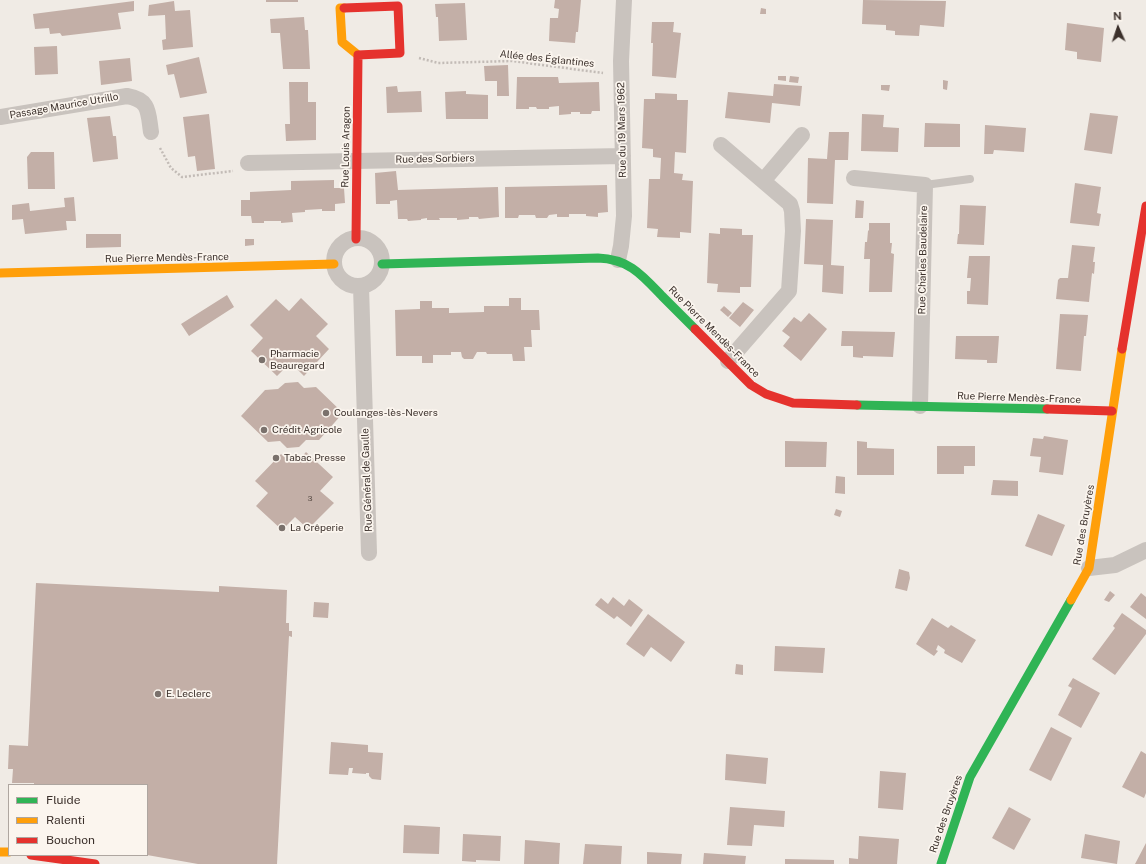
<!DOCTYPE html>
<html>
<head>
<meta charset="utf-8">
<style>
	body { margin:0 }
	#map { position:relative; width:1146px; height:864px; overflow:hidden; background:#f0ebe5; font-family:"Public Sans",sans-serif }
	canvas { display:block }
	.legend { position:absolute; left:8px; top:784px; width:140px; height:72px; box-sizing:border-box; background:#fbf5ee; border:1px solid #aea6a0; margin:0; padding:5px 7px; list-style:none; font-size:12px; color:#3b302b }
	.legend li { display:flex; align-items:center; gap:8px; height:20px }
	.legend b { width:20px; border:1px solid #aea6a0 }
	.north { position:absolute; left:1098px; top:8px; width:40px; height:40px; -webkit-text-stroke:3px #fbf5ee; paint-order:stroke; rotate:357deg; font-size:11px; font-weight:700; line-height:16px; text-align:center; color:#3b302b }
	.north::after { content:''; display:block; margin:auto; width:14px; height:18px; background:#3b302b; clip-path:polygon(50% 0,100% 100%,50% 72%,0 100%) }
</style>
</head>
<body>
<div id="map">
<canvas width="1146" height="864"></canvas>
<ul class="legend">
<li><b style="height:5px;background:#30b455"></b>Fluide</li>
<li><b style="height:5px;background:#ff9f0a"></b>Ralenti</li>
<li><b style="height:5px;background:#e5322d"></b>Bouchon</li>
</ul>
<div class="north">N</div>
</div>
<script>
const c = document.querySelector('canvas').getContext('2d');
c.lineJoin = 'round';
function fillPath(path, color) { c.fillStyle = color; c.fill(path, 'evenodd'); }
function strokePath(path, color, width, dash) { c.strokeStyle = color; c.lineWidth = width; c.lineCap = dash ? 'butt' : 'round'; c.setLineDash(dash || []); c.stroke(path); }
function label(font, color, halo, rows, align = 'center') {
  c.font = font + ' "Public Sans",sans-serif'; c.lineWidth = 3.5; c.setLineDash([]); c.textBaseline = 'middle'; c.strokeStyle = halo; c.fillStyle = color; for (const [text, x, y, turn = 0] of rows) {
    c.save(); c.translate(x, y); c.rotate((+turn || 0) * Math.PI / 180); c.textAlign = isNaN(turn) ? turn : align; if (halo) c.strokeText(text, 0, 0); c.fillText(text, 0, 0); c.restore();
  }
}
const building = new Path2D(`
	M266,0H298V2H266Z
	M555,0H581L578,32H576L575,43L549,41L550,18H558L559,9L554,8Z
	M863,0L946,1L944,27L920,25L919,36L895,35V31L886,30V25L862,24Z
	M134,1V11L118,13L121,29L62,36L60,33L50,34L49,28L35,29L33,14Z
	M174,1L175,11L190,10L193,47L163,50L162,40L166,39L165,15L148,16L149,5Z
	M465,3L467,40L439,41L438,17H436L435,4Z
	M761,8L766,9V14H760Z
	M304,17L305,30H308L310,69H283L280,33H271L270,19Z
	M652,22H674L673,32L681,33L676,78L652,76L653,43H651Z
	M1067,23L1104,28L1101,62L1077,59V52L1065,50Z
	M57,46L58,74L35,75L34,47Z
	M199,57L207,93L180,98L174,74L168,75L166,65Z
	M130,58L132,81L101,85L99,61Z
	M508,65L509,96H497V81H485L484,66Z
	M778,76H786V81L778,80Z
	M790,76L799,77L798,83L789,82Z
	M517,77H558L559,83L599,82L600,111H592L591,114H580V112H571V114L559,115V106L549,107V109H537L536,107H529V109H516Z
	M943,80L948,81L947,90L943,89Z
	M289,82H308V102H316V140L286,141L285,124H290Z
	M774,84L802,86L800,106L772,103L770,123L725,118L728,92L773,96Z
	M881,85H890L889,91L881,90Z
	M397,86L398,92L421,91L422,112L387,113L386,87Z
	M466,91V94L488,95V119H446L445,92Z
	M655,93L677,94V100H688L686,153L675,152L674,173L683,174L682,180L693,181L691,233L680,232V238L657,237L658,229L647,228L649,179H660L661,158L653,157V149L642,148L644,99H655Z
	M1090,113L1118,116L1112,154L1084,150Z
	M209,114L215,169L197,171L195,156L188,157L183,117Z
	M862,114L884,115L883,127L899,128L898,152L861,151Z
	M110,116L113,136H116L118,159L93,162L87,118Z
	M925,123L960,124V147H924Z
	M985,125L1026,128L1024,152L994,150L993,154H984Z
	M829,132H849L848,160H835L833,204L807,203L808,158L827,159Z
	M31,152H54L55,189H28L27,157Z
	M396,171L398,190L498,187L499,217L479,219L478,217H469V219L457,220V218H439L440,220H427V218L421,219V220L408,221L407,219H398L397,200L390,201V204H376L375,173Z
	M334,180V188H344L345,203L335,204V211H322V209L305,210V212L292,213L293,222L281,223V221H264V223H252L251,216H241V200H250V192L291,190V181Z
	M1075,183L1101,187L1097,213L1101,214L1099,226L1070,223Z
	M607,185L608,212L598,213V217L586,216V214H569V217H557V214L549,215L547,218H536L535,215H519L518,218H505V187Z
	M74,197L76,221H66L67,230L25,234L23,219L12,220V205L29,203L30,211L65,207L64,198Z
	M856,200L864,201L863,218H855Z
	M960,205L986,206L984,245L957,244L958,234H959Z
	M806,219L833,220L831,265L844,266L843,294L822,292L823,265L804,264Z
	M869,223H890V243H892L891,253L894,254L892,292H869L870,259H864L865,242H867L868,231L869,230Z
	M720,228L742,229V235H753L751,287H740V293L717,292L718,284L707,283L709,233L720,234Z
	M86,234H121V247L86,248Z
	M245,239H254V245L245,246Z
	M1072,245L1095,247L1093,262H1095L1094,274L1092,273L1089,302L1056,299L1058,280L1060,278H1068Z
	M969,256H990L988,305L967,304V291H970L971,278H967Z
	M227,295L234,307L189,336L181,324Z
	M301,298L328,324L316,336L329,349L304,376L295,367L284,369L277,376L251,351L263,338L250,325L276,299L289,311Z
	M509,298H521V310H539L540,330H531L532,347H524L525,361H513L512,354H487L486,352H477L473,359H464L462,357L461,352H451V355H433V363H422V356H396L395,310L420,309V301H432V308H449V313L484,312V306H509Z
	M743,302L754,310L740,327L729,318Z
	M724,306L732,313L728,317L720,310Z
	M809,313L827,329L801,361L783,346L790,337L782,331L794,317L801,322Z
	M1060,314L1088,315L1086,336H1084L1081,371L1056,369Z
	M842,331L895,332L893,357L863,356V358L853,357V346H841Z
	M956,336H999L997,363H987V360L955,359Z
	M298,382L304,388L316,387L343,413L319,440H306L299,447L287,448L280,441L268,442L241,416L265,390L278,389L285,383Z
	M1044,436L1068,440L1063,475L1039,472L1041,457L1030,456L1033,438L1043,439Z
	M785,441L827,442L826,467H785Z
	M857,441L867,442V448L894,449V475H857Z
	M937,446H975V466H964V474H937Z
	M306,452L333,477L320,491L334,503L308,529L295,517L282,530L256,506L268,493L255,481L281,454L290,462L298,461Z
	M836,476L845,477V494L835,493Z
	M993,480L1018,481V496L991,495Z
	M836,509L842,511L840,517L834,515Z
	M1038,514L1065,525L1052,556L1025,546Z
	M899,569L909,572L910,578L907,591L895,588Z
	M36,583L219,592V586L287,590L286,623H289V631H292V637L289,636L277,864H198L147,855V785L49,784V785H34V783H12L13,769H8L9,745L28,746Z
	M1110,591L1115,595L1109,602L1104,600Z
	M1141,593L1146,597V619L1130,607Z
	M613,597L624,606L629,599L643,610L631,627L617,616L614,619L595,605L601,598L608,604Z
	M314,602L329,603L328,618L313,617Z
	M1122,613L1146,630V634L1115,675L1092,659L1115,628L1113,626Z
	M648,614L685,642L671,662L651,647L644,657L626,644Z
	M932,618L948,628L951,625L976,640L962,663L944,653L945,650L938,645L936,650L938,651L934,656L916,644Z
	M775,646L825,648L823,673L774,671Z
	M736,664L743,665V675L735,674Z
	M1073,678L1100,693L1081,728L1058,715L1072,688L1068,686Z
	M1051,727L1072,738L1051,781L1029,770Z
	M331,742L368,745V752L383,753L381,780L372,779L369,776V773H366V774L352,773L353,768H349L348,775L329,774Z
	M1141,751L1146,754V793L1144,798L1122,787Z
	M726,754L768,758L766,784L725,780Z
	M880,771L906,773L903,810L878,808Z
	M730,807L785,811L784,827L754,825L752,846L727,845Z
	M1009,807L1031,819L1014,850L992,838Z
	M404,825L440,827L439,854L403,853Z
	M463,834L501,836L500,861L476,860V862L462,861Z
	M1085,834L1120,841L1117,864L1081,858Z
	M859,836L899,839L897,864H849V858L858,859Z
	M525,840L560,843L559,864H524Z
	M1146,843V864H1135Z
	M585,844L622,846L621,864H583Z
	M647,852L682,854L681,864H647Z
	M704,853L746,856L745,864H703Z
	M785,859L834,860V864H785Z`);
const path = new Path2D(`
	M419,58L438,63L512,61L603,73
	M160,148L171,168L182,177L233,171`);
const lane = new Path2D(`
	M925,185L970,179`);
const street = new Path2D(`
	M0,117L127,96C150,100 148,112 151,132
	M721,145L790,204L792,211L793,231L789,291L728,361
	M248,163L623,156
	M854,178L925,185L920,406
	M763,181L802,135
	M334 262a24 24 0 1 1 48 0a24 24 0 1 1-48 0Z
	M618,260L621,246L624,216L621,61L624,0
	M361,286L369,553
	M1089,568L1115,565L1146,550`);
const fast = new Path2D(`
	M382,264L598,258C629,259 642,275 662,296C673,307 684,318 695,329
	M857,405L1047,409
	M941,864L970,777L1071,600`);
const slow = new Path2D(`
	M344,8H340L342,42L358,55
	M0,273L334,264
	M1071,600L1089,568L1122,349
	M0,852H9`);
const jam = new Path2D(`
	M344,8L398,6L400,53L358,55L356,239
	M695,329L751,385L766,394L793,403L857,405
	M1122,349L1146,206
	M1047,409L1112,411
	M31,855L95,864`);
const markers = [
	[262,360,4,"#7a716c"],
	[326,413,4,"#7a716c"],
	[264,430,4,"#7a716c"],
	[276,458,4,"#7a716c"],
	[282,528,4,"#7a716c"],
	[158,694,4,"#7a716c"]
];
const numberNames = [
	["3",310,499]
];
const streetNames = [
	["Allée des Églantines",547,59,6],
	["Passage Maurice Utrillo",64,106,-10],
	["Rue du 19 Mars 1962",622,130,-91],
	["Rue Louis Aragon",346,147,-89],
	["Rue des Sorbiers",435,159,-1],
	["Rue Pierre Mendès-France",167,258,-1],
	["Rue Charles Baudelaire",923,260,-89],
	["Rue Pierre Mendès-France",714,332,45],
	["Rue Pierre Mendès-France",1019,398,2],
	["Rue Général de Gaulle",367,480,-92],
	["Rue des Bruyères",1084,525,-80],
	["Rue des Bruyères",946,814,-71]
];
const poiNames = [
	["Pharmacie",270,354],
	["Beauregard",270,366],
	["Coulanges-lès-Nevers",334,413],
	["Crédit Agricole",272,430],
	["Tabac Presse",284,458],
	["La Crêperie",290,528],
	["E. Leclerc",166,694]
];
fillPath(building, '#c3afa7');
strokePath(path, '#c2bbb6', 2.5, [2, 2]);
strokePath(lane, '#c9c3be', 8);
strokePath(street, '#c9c3be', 16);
strokePath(fast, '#30b455', 9);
strokePath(slow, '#ff9f0a', 9);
strokePath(jam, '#e5322d', 9);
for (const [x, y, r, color] of markers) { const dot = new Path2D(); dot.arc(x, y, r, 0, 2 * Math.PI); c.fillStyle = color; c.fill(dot); strokePath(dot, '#fbf5ee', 1.5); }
label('8px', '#5d504a', null, numberNames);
label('10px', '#3b302b', '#fbf5ee', streetNames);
label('10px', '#3b302b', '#fbf5ee', poiNames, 'left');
</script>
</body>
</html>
